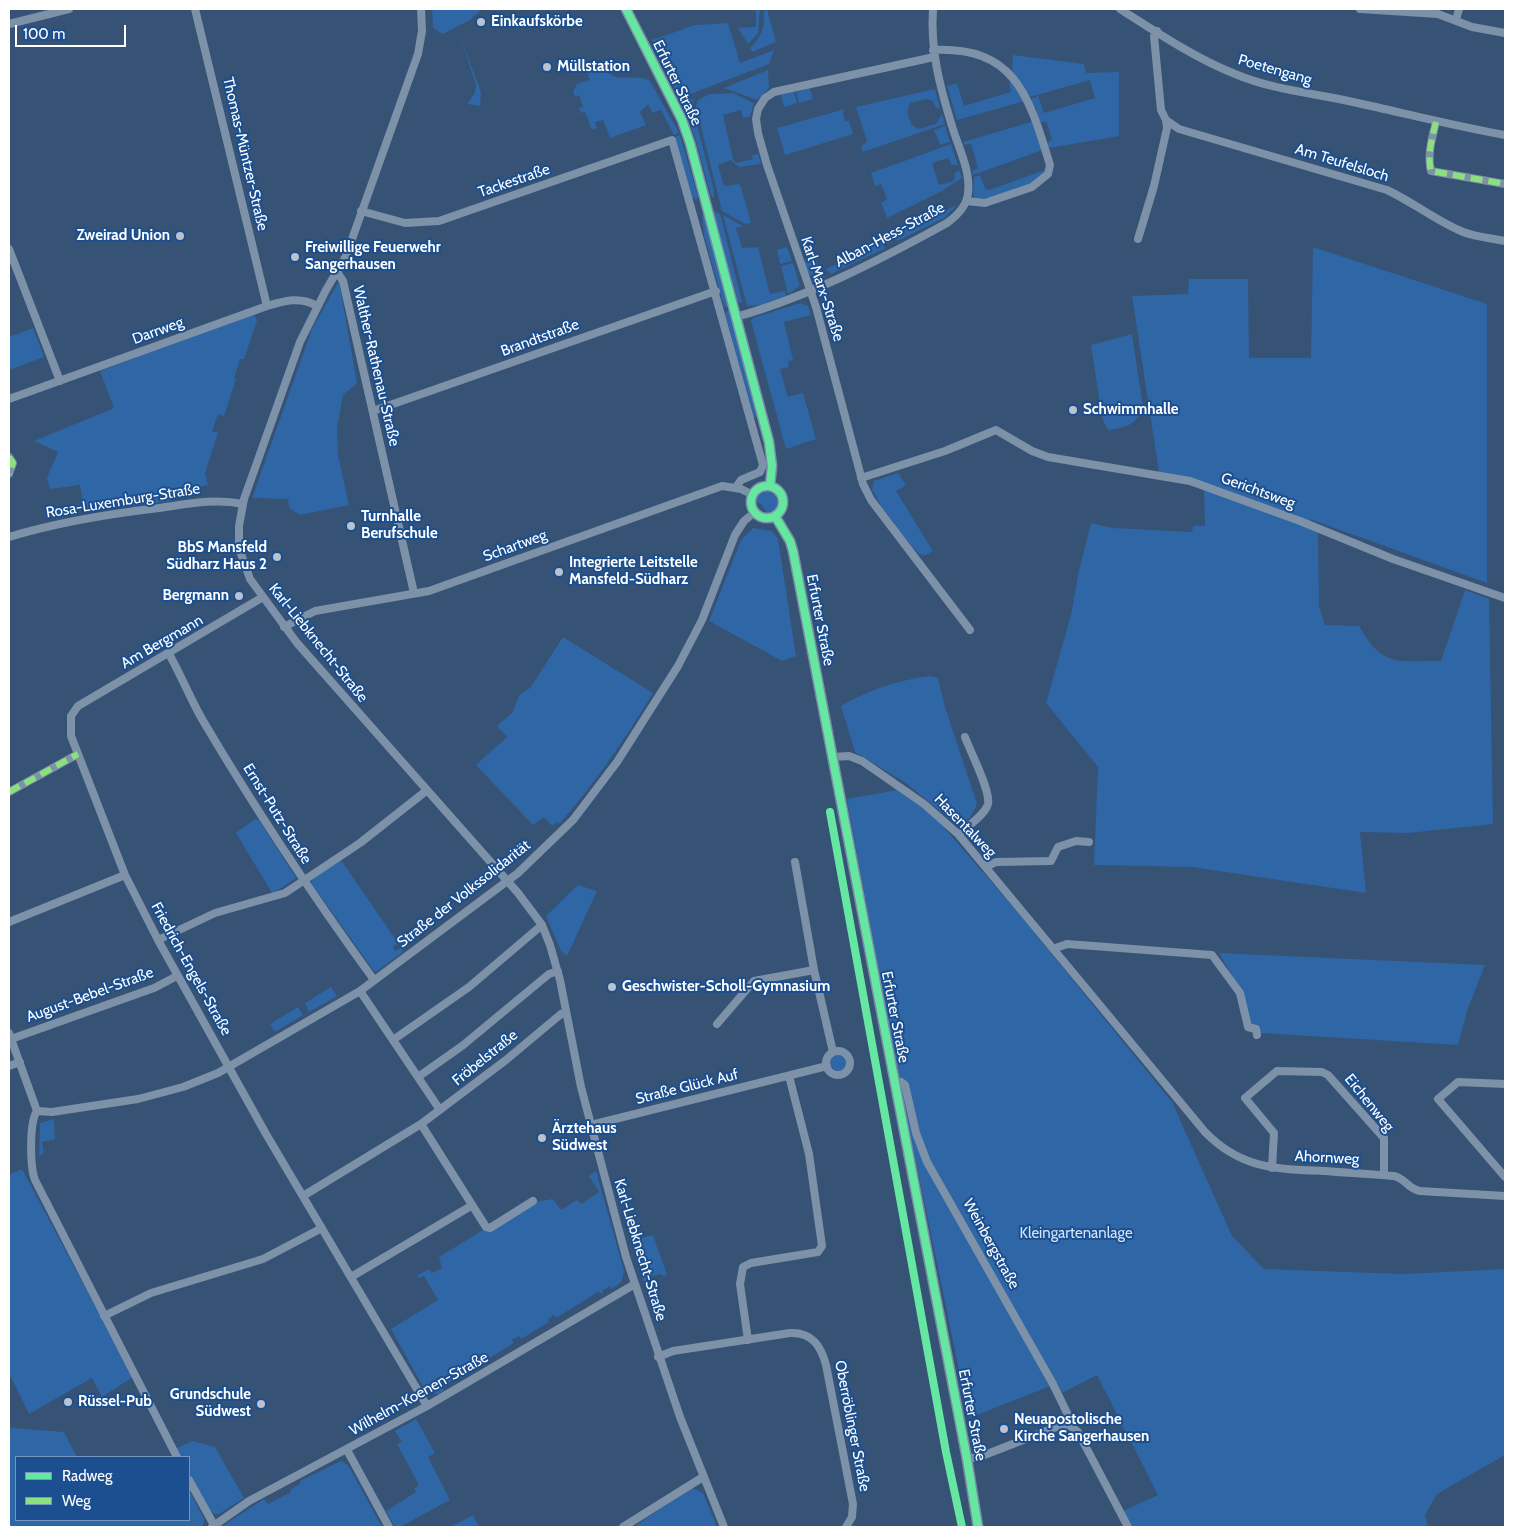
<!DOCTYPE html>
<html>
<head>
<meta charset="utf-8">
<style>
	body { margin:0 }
	#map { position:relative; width:1514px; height:1536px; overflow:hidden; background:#365274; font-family:Cabin,sans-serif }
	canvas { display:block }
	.frame { position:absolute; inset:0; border:10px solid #fff; pointer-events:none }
	.legend { position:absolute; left:15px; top:1456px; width:175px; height:65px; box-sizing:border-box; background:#1b4f8f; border:1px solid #7695bc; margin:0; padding:6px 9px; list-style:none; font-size:15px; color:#fff }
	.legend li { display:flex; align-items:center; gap:10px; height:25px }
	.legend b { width:25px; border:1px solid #7695bc }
	.scale { position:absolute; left:15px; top:25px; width:111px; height:22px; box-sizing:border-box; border:2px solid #fff; border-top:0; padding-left:6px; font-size:15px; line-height:18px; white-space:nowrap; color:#fff; -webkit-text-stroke:4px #1b4f8f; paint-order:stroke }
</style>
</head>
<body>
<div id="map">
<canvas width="1514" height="1536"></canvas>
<div class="frame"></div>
<ul class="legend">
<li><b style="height:6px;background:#66e7a1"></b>Radweg</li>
<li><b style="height:6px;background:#8de07e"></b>Weg</li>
</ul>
<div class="scale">100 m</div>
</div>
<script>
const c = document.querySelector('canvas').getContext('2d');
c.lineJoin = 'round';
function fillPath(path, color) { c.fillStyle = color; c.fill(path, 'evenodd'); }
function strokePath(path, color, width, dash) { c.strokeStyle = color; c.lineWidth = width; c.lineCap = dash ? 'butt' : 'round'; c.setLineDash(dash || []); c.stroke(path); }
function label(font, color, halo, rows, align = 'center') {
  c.font = font + ' Cabin,sans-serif'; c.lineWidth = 4; c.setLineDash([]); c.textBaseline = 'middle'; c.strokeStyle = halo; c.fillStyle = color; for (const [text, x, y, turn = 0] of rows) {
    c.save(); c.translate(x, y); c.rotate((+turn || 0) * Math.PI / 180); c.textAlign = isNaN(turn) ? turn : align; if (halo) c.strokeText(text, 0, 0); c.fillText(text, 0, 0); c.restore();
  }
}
const green = new Path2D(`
	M432,9H482L470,20L443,34L433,28Z
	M756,9H760L758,33L748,44L738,28L756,27Z
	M764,9H767L776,42L752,52L750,48C763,35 765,27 764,9Z
	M728,23L740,63L774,50L769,64L685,96H681L674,87L652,40L695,25Z
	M460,36L481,92L480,106L467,104L475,93L476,85Z
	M1013,55L1084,64L1086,73L1119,72V136L1049,148L1047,143L1052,139L1046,121L1040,123L1036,107H1034L1031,99L1038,96L1044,113L1095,98L1090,80L1030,97L1012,72Z
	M603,67C615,86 633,72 650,81L679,133L674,135L661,110L652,113L648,104L640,112L646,125L610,138L603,120L595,122L597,128L592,130L585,112L581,113L579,108L583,107L579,95L575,97L573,91L577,84L590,80L587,73Z
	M768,70L769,88L757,100L724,88Z
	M1011,82L1025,101L957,120L947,86L957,83L964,106L1011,92L1009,83Z
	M810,88L813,99L799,103L796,92Z
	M935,89L940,109L935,107L933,101L927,99L910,103L907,112L912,125L918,129L936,124L942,114L945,124L863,152L861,147L867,141L856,107Z
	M794,92L797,103L784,107L781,95Z
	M733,93L754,103L750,117L743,118L741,110L723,115L733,159L736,163L753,159L752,155L758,154L761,164L739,167L731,160L718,165L724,186L739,184L741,187L751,223L745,224L722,211L696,107L698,100L710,94Z
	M688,98L694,100L692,105L714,191V198L711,196L695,137L682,102Z
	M845,109L843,112L845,121H849L853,134L785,155L777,128Z
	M1034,121L1043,150L973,175L972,171L978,168L971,144L964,145L963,142Z
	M945,126L950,142L940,145L934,130Z
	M680,135L698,197L696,200L692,197L675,137Z
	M951,144L958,165H952L948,158L932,163L939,185L954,181L955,173L959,170L962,178L942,191L887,218L881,203L887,199L881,184L875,186L871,173Z
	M1048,169L1037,182L983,201L977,200L973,195L974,177L980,175L985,188L989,190Z
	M957,205L944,218L897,241L895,235Z
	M715,212L720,214L742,301L740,303L738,302L713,213Z
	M705,215L730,306L724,307L704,235L702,216Z
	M723,215L743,226L736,228L742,248L758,247L770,294L785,291L786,296L761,305L747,306Z
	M890,237L892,242L884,245L885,248L831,274L826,269Z
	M787,247L792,261L780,264L777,250Z
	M1313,247L1487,304V583L1310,519L1318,532L1319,607L1325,625L1359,626C1384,669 1396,660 1441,661L1465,590L1489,599L1493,824L1409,833L1360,832L1366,893L1192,867L1094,865L1098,767L1046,703L1071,615L1079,570L1091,523L1113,528L1192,532L1193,526H1205L1204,490L1187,483L1160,479L1132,296L1188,294L1189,279H1248L1249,358H1311Z
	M814,256L824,278L815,279L807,272L804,261Z
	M793,263L800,286L788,294L781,266Z
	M339,281L357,383L343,395L337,428L338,455L349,505L300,515L289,508L288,499L252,498L312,329Z
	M800,303L808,306L811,315L784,322L793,360L788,362L789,367L780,369L788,397L803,393L816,439L786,449L751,321L753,318Z
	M729,310L752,396L756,417L753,418L725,313Z
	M254,314L257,321L244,359H240L234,378L236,379L224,416L218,414L212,431L218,433L205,473L208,485L202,486L199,490L170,494V501L84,512L80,485L50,489L47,478L58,452L34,441L114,408L100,371Z
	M33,328L44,357L9,370V337Z
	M1132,334L1143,406C1138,425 1125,428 1108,430L1102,418L1091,345Z
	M898,473L906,485L896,491L933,551L926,555L919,554L894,526L895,524L882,508L872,489L874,481Z
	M767,491L775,495L778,503L775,510L767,513L763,506L756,501L759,495Z
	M753,528L772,531L778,539L796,656L782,661L709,621L741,540Z
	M563,637L653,693C624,740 595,784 559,824L557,822L552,826L544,817L533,825L476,765L507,737L497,726L512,713L520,694L530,688Z
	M930,676L938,678L945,707L977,804C972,815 969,822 956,824L906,783L855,752L841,706C868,690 898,680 930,676Z
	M897,790L934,816L1015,909L1172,1102L1232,1236L1264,1269L1403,1274L1505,1269V1455L1437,1494L1425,1515L1428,1527H1132L1123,1511L1158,1495L1097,1375L1062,1393L1058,1383L969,1418L898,1075L847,799Z
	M255,819L259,820L296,878L275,892L272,893L236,833Z
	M341,860L398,943L393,947L395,951L401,948L403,952L377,971H374L311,883L313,878Z
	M578,885L597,891L567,956L561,951L546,916Z
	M1219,953L1485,965L1468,1008L1458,1045L1260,1033L1258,1026L1249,1023L1243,994Z
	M331,987L337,996L309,1012L305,1003Z
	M298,1007L303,1015L275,1032L270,1024Z
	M830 1062a9 9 0 1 1 18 0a9 9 0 1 1-18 0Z
	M54,1119L55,1139L42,1142L44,1153L39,1156L40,1123Z
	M22,1169L133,1377L102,1397L92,1378L29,1414L11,1377L9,1378V1175Z
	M596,1171L624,1271L622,1281L612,1289L610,1286L602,1291L603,1294L598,1292L556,1318L554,1315L548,1319L549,1322L521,1339L519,1336L512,1340L514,1343L478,1365L476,1362L469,1366L471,1369L443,1386L444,1391L439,1394L426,1392L391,1329L438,1300L424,1276L418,1278V1275L429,1269L432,1273L442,1268L439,1257L483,1230H489L533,1202L553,1199L561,1210L577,1200L581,1204L599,1192L589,1176Z
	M653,1235L667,1275L662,1276L661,1274L647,1277L648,1282L644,1283L631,1241Z
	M416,1419L435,1453L428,1457L450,1500L400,1527H395L386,1511L416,1492L414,1488L419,1485L397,1444L402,1442L395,1431Z
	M13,1428L64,1432L77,1457H16V1520H189V1490L204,1519L203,1527H9V1429Z
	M193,1441L215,1447L244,1498L219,1514H214L209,1510L189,1472V1457H179L175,1449Z
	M341,1461L348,1465L382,1527H221L264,1499L268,1504L291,1492V1489L300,1484V1481Z
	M692,1488L703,1493L717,1527H633Z
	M473,1515L479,1527H450Z`);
const minor = new Path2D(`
	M195,9L267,306
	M421,9L422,31L418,54L346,256L326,290L300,342L244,499L239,526V548L250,579L297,643L518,893L542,925L550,945L560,980L581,1087L626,1257L680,1417L724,1527
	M1120,9C1156,32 1195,58 1235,74C1273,90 1313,93 1353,102C1404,113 1454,126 1505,135
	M1360,9L1438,14L1472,27L1505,33
	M1456,20L1459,9
	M9,24L69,9
	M933,50C1016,46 1029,97 1050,165L1048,174L1032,187L985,203L967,201
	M934,57L774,92L765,98L758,109L756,119L758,133L767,165L816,307L863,484L871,500L970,630
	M1166,120L1179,129L1387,190C1413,202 1436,221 1463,232C1476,237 1491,238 1505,241
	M1436,122C1432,138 1427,155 1431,171L1505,184
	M361,211L405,223L439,221L672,140L763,465L760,472L741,480L736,487
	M1138,239L1154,186L1167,128L1166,120L1161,110L1154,36L1157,31
	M9,249L60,381
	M337,272L343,281L414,593
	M736,317C810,296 880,260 947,223C958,215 967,206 968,193C971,171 958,147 952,126C940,87 930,50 933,9
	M9,399L267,306C284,301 300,296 317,306
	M373,411L716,291
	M9,457L13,463L9,474
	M861,478L945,451L996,430L1032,451L1048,457L1190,481L1300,521L1393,559L1505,598
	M9,537C58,522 108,514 159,508C187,504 215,498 243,504
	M263,597L78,706L71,716V736L125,875L158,940L266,1134L427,1406
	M284,627L315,611L429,591L722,486L741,489L753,495
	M169,654C181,675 190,698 202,719C255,809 313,896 374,980
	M833,757L849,756L862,761L924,804L958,834L1205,1132C1241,1169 1276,1169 1325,1171C1348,1173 1371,1174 1394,1176C1405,1178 1408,1189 1420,1191L1505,1196
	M9,792L78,754
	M958,834C967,827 985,815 988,804C991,791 970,751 965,737
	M795,862L814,970L833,1052
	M986,867L996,862L1051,861L1058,847L1076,841L1089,842
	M9,922L125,875
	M158,940L215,913L285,893L360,843L426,791
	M1053,949L1067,944L1212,955L1240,993L1248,1027L1256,1029L1257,1035
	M360,991L440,1110
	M717,1024L754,981L814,970
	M9,1033L37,1111
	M11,1039L154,988L177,976
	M393,1040L469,987L542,925
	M826 1063a12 12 0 1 1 24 0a12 12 0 1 1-24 0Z
	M9,1066L20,1062
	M418,1077L462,1046L549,974L558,971
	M894,1081L901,1082L905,1085L916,1133L927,1162L1053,1384L1068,1415L1069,1425
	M1505,1084L1458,1082L1438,1099L1505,1177
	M37,1111L52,1112L138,1099L183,1087L218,1073L360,991L518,873L573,820L617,762L678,666L702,620L735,535L744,521L755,512
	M37,1111C29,1122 30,1167 35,1180L177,1457
	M421,1124L486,1227L490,1228L533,1201
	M591,1125L827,1066
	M1272,1168L1274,1133L1245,1098L1277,1071L1322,1072L1328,1075L1384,1138V1175
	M303,1196L421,1124L506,1060L561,1014L565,1013
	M351,1277L471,1206
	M104,1316L151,1293L263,1259L322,1228
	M748,1340L740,1284L743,1267L751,1263L818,1252L822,1246L809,1154L789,1076
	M658,1357L673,1351L790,1333C812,1332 821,1346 826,1365L853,1504L852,1517L846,1527
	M347,1450L389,1527
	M967,1459L982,1456L1059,1426L1069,1425L1078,1432L1128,1527
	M189,1480L214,1525
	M212,1527L249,1501L427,1406L635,1284
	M623,1527L703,1477`);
const secondary = new Path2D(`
	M626,9L682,120L690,143L769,442L772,466L770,486
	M751 502a16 16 0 1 1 32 0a16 16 0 1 1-32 0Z
	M775,516L790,541L793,551L967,1459L978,1527`);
const quiet = new Path2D(`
	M1436,122C1432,138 1427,155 1431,171L1505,184
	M9,457L13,463L9,474
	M9,792L78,754`);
const cycleway = new Path2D(`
	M626,9L682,120L690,143L769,442L772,466L770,486
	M751 502a16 16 0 1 1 32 0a16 16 0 1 1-32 0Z
	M775,516L790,541L793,551L967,1459L978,1527
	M830,812L946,1452L962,1527`);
const markers = [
	[481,22,5,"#b9c2ce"],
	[547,67,5,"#b9c2ce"],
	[180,236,5,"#b9c2ce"],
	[295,257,5,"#b9c2ce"],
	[1073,410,5,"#b9c2ce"],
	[351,526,5,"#b9c2ce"],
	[277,557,5,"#b9c2ce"],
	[559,572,5,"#b9c2ce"],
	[239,596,5,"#b9c2ce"],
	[612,987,5,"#b9c2ce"],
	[542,1138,5,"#b9c2ce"],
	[68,1402,5,"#b9c2ce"],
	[261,1404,5,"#b9c2ce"],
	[1004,1429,5,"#b9c2ce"]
];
const poiNames = [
	["Einkaufskörbe",491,22],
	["Müllstation",557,67],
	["Zweirad Union",170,236,"right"],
	["Freiwillige Feuerwehr",305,248],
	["Sangerhausen",305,265],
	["Schwimmhalle",1083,410],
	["Turnhalle",361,517],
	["Berufschule",361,534],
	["BbS Mansfeld",267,548,"right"],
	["Südharz Haus 2",267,565,"right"],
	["Integrierte Leitstelle",569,563],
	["Mansfeld-Südharz",569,580],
	["Bergmann",229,596,"right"],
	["Geschwister-Scholl-Gymnasium",622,987],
	["Ärztehaus",552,1129],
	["Südwest",552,1146],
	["Grundschule",251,1395,"right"],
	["Südwest",251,1412,"right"],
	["Rüssel-Pub",78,1402],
	["Neuapostolische",1014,1420],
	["Kirche Sangerhausen",1014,1437]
];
const streetNames = [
	["Poetengang",1275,70,16],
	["Erfurter Straße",677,83,64],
	["Thomas-Müntzer-Straße",245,154,77],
	["Am Teufelsloch",1342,163,17],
	["Tackestraße",514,181,-19],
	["Alban-Hess-Straße",890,235,-28],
	["Karl-Marx-Straße",822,289,72],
	["Darrweg",158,331,-20],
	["Brandtstraße",540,338,-20],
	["Walther-Rathenau-Straße",376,366,77],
	["Gerichtsweg",1258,491,20],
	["Rosa-Luxemburg-Straße",123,501,-9],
	["Schartweg",515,546,-20],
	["Erfurter Straße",820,620,79],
	["Am Bergmann",162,642,-30],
	["Karl-Liebknecht-Straße",318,643,51],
	["Ernst-Putz-Straße",277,814,58],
	["Hasentalweg",965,826,46],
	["Straße der Volkssolidarität",464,894,-38],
	["Friedrich-Engels-Straße",191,969,61],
	["August-Bebel-Straße",90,995,-20],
	["Erfurter Straße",895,1017,79],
	["Fröbelstraße",485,1058,-39],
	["Straße Glück Auf",687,1087,-14],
	["Eichenweg",1369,1103,51],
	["Ahornweg",1327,1158,3],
	["Weinbergstraße",991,1244,61],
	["Karl-Liebknecht-Straße",640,1250,73],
	["Wilhelm-Koenen-Straße",419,1394,-29],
	["Erfurter Straße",972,1415,79],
	["Oberröblinger Straße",852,1426,79]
];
const parkNames = [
	["Kleingartenanlage",1076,1234]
];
fillPath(green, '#2f66a5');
strokePath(minor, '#7d92a8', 8);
strokePath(secondary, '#798da4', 11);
strokePath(quiet, '#8de07e', 6, [12, 6]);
strokePath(cycleway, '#66e7a1', 8);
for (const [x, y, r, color] of markers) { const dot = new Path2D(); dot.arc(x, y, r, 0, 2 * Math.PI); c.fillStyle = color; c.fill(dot); strokePath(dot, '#1b4f8f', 2); }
label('bold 15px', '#fff', '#1b4f8f', poiNames, 'left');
label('15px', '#fff', '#1b4f8f', streetNames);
label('15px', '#cfe3fa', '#1b4f8f', parkNames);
</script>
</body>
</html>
